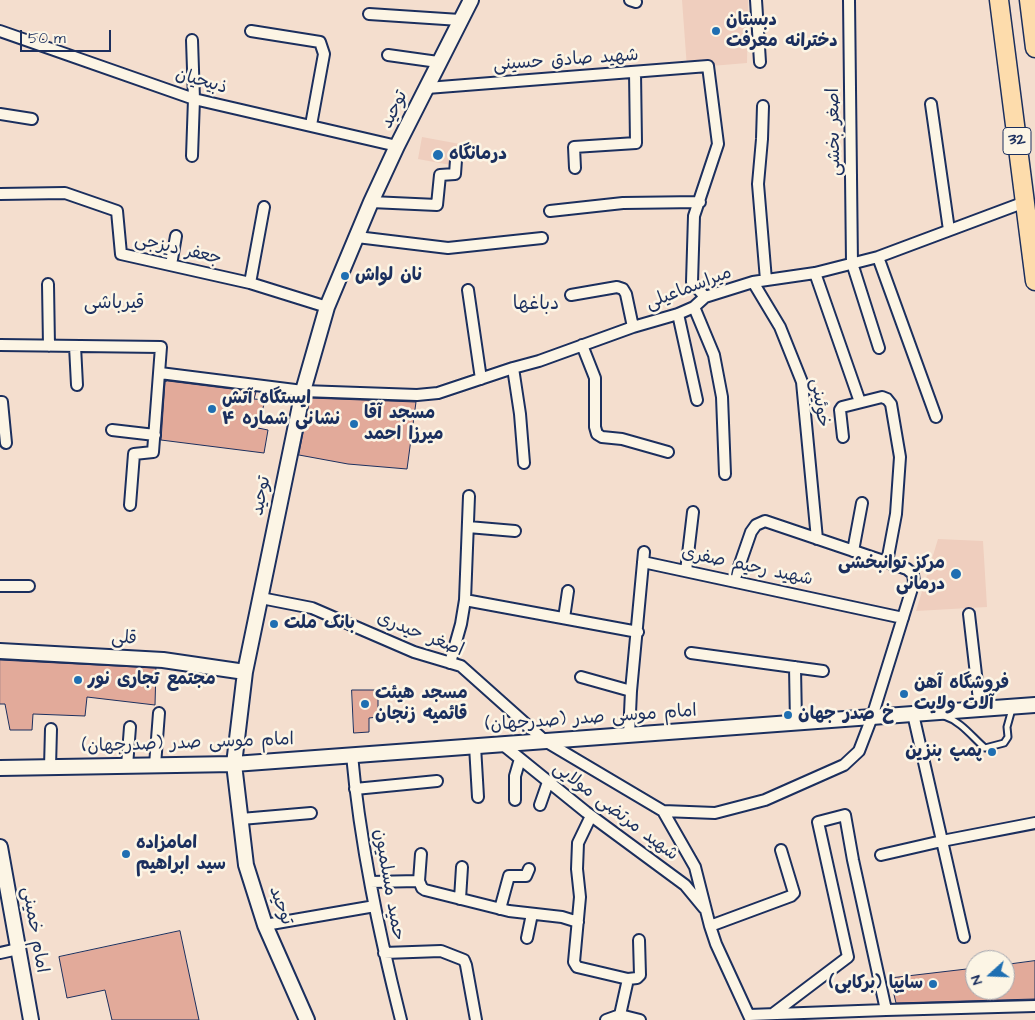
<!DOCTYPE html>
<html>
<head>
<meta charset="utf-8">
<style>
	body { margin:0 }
	#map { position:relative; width:1035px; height:1020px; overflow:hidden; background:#f4dece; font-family:"Architects Daughter",sans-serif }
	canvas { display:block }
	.north { position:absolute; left:965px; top:950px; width:50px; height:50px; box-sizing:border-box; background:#fcf5e5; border:1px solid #a2a6af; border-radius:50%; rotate:250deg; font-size:14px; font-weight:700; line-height:20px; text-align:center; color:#1b2f5e }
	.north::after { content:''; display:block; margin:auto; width:18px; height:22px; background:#1f6fb2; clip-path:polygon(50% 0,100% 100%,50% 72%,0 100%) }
	.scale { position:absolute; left:20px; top:30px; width:91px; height:22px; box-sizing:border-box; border:2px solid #1b2f5e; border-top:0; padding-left:6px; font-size:15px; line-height:18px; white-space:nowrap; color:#1b2f5e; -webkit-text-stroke:4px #fcf5e5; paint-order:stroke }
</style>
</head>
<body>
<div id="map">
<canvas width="1035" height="1020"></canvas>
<div class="north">N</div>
<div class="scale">50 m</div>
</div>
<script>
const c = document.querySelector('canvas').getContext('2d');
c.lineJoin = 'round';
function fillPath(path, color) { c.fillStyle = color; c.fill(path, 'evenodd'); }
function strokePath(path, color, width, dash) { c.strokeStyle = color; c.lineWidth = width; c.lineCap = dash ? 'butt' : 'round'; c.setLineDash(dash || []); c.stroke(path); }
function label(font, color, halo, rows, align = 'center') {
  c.font = font + ' "Architects Daughter","Playpen Sans Arabic",sans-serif'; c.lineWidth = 5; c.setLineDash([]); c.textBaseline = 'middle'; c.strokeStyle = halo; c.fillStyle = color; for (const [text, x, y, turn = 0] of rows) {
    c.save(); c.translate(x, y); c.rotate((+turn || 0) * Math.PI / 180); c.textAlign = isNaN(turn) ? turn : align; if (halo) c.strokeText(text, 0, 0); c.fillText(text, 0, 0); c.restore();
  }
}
const built = new Path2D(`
	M682,0H748L747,63L687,68Z
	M422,137L460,144L456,166L418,159Z
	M938,539L983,541L987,607L916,611Z`);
const building = new Path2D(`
	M168,381L256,392L254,399L265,400L258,428L268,430L264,453L161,440L165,382Z
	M310,398L416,402L407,469L348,464L299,455Z
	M0,660L156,668L155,705L87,697L85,716L33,714L32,730H10L5,704H0Z
	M352,690H378V717L369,718V732L354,733Z
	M180,931L199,1020H112L105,990L67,998L59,957Z
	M1035,961V999L896,1003L890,978L975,968V990H1005V965Z`);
const lane = new Path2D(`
	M944,716C962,722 971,736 985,748L1004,743L1008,737L1007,727L1012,709`);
const street = new Path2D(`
	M630,0L636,2
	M756,0L760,62
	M849,0L852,263L879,348
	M369,14L460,20
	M0,31L194,99L397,146
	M251,31L320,42L324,54L311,125
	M388,55L438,62
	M427,88L708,66L718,144L694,216L692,282L705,297
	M931,104L949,230
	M763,106L762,139L758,184L766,280
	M0,114L32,119
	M192,156L194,99L192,40
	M575,168L574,147L636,143L635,72
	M0,194L65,193L117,211L121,254L250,283L327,307
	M371,202L437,205L440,175L455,174L456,160
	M550,211L623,203L700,202
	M357,237L448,248L542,238
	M878,257L936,417
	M171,265L176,236
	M815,273L860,402
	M753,282L780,327L802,382L817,539
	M250,283L264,207
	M48,284L49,346
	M468,290L481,379
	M571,295L617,287L623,289L626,294L633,327
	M694,307L714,355L722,397L725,474
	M678,314L697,400
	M0,345L161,347L153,452L134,454L130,505
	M582,345L595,378V427L597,434L602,437L622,439L668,452
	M75,346L77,385
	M513,368L520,414L524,463
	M160,373L303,391L417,395L438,393L513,368L539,361L633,327L678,314L694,307L705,297L753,282L815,273L878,257L1025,202
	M0,402H2L6,443
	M112,430L155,435
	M843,437L840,410L842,407L882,397L887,399L891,404L900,457L896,514L887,562
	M468,527L515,531
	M853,551L862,503
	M643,562L903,618
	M686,571L693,512
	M0,586H29
	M261,598L312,608L414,652L461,666L545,741L663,811L695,867L710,926L716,944L751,1020
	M465,600L638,632
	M969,614L980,709
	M564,618L568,591
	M691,653L823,671
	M450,663L461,624L465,600L469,496
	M795,667L796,723
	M581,677L631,691
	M913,714L964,937
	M629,735L631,691L644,552
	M502,744L586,812L685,885L704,908
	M475,746L478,797
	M352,755C360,845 379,933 401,1020
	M155,765L159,713
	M127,766L130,727
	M50,767L51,729
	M355,789L437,781
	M515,800V776L520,759
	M540,805L548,782
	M663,811L715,813L765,800L844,765L859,751L872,717L914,582L913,574L907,569L765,521L756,525L751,532L734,581
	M591,816L578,843L577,869L580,897L574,962L577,967L628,979L637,978L640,975L639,940
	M241,819L311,813
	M881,855L942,841L1035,823
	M419,881L421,854
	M370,882L419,881L422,888L425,890L509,911L562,917L578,922
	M460,899L462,867
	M500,909L509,876H526L529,869
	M265,925L375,906
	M710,926L791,896L794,893L781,850
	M527,938L532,914
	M0,953L18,949
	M384,953L441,951L464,960L466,965L476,1020
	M774,1013L848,957L818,822L845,815L853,860L886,1010L1035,1006
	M620,1015L640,1020
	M749,1015L886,1010
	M606,1020L620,1015L628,979`);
const secondary = new Path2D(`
	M0,651L163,660L245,672
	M0,768L234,764L1035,705
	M0,847L31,1020
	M307,1020L265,925L246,865L234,764L245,672L303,391L327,307L371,202L397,146L471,0`);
const highway = new Path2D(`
	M999,0L1035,281
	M1029,0L1035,48`);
const markers = [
	[716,31,5,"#1f6fb2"],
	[438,155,6,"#1f6fb2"],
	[345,276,5,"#1f6fb2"],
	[212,409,5,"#1f6fb2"],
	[354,424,5,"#1f6fb2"],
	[956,574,6,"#1f6fb2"],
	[274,624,5,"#1f6fb2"],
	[78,680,5,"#1f6fb2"],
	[904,694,5,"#1f6fb2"],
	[365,704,5,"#1f6fb2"],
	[788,715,5,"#1f6fb2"],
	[992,752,5,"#1f6fb2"],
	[126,854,5,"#1f6fb2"],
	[933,984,5,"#1f6fb2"]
];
const shields = [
	[1017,141,28]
];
const shieldNames = [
	["32",1017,141]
];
const poiNames = [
	["دبستان",726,21],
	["دخترانه معرفت",726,42],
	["درمانگاه",449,155],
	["نان لواش",355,276],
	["ایستگاه آتش",222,399],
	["نشانی شماره ۴",222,420],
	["مسجد آقا",364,414],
	["میرزا احمد",364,435],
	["مرکز توانبخشی",945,564,"right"],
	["درمانی",945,585,"right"],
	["بانک ملت",284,624],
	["مجتمع تجارى نور",88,680],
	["فروشگاه آهن",914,684],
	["آلات ولایت",914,705],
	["مسجد هیئت",375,694],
	["قائمیه زنجان",375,715],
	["خ صدر جهان",798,715],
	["پمپ بنزین",982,752,"right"],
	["امامزاده",136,844],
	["سید ابراهیم",136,865],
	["سایپا (برکابی)",923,984,"right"]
];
const streetNames = [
	["شهید صادق حسینی",566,61,-4],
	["ذبیحیان",201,82,16],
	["توحید",395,110,-64],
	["اصغر بخشی",835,132,-91],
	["جعفر دیزجی",178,250,13],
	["میراسماعیلی",689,289,-21],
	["خوئینی",819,403,82],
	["توحید",262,496,-79],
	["شهید رحیم صفری",747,567,12],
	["اصغر حیدری",420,635,22],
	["قلی",124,639,4],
	["(صدرجهان) امام موسی صدر",591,719,-4],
	["(صدرجهان) امام موسی صدر",188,744,-2],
	["شهید مرتضی مولایی",615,812,37],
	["حمید مسلمیون",388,885,80],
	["توحید",280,906,70],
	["امام خمینی",34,930,80]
];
const neighbourhoodNames = [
	["قیرباشی",114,304],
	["دباغها",536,305]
];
fillPath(built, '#efcebe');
fillPath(building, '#e2aa9a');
strokePath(building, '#1b2f5e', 1);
strokePath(lane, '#1b2f5e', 9);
strokePath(street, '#1b2f5e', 14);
strokePath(secondary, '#1b2f5e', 18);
strokePath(highway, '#1b2f5e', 21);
strokePath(lane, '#fcf5e5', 5);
strokePath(street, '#fcf5e5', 10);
strokePath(secondary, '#fcf5e5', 14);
strokePath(highway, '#fddcac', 18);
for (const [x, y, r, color] of markers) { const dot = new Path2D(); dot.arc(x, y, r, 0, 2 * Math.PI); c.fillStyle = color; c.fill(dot); strokePath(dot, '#fcf5e5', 2); }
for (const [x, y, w] of shields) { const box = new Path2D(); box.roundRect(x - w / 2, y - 13.5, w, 27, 4); c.fillStyle = '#fcf5e5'; c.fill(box); strokePath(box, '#1b2f5e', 1); }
label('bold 16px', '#1b2f5e', null, shieldNames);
label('bold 18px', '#1b2f5e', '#fcf5e5', poiNames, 'left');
label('18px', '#1b2f5e', '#fcf5e5', streetNames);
label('19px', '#1b2f5e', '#fcf5e5', neighbourhoodNames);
</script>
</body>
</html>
